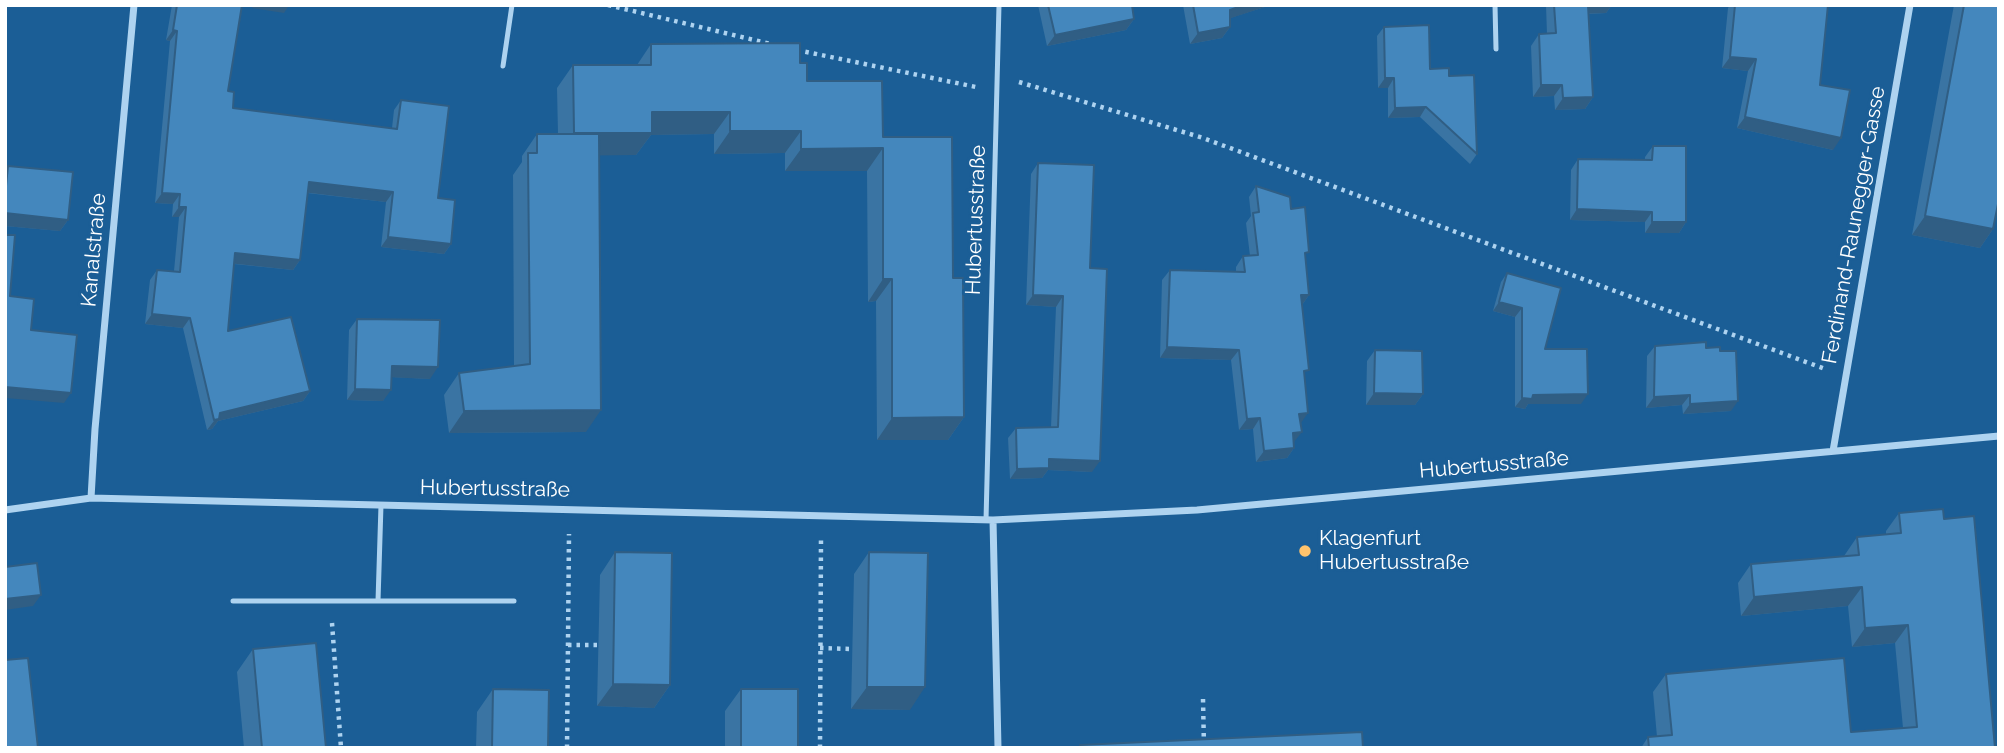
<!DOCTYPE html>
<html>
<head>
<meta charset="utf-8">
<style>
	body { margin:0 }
	#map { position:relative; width:2004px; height:753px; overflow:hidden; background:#1b5e96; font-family:Raleway,sans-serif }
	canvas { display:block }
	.frame { position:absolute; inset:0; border:7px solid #fff; pointer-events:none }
</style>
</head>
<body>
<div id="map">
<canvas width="2004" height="753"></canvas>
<div class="frame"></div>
</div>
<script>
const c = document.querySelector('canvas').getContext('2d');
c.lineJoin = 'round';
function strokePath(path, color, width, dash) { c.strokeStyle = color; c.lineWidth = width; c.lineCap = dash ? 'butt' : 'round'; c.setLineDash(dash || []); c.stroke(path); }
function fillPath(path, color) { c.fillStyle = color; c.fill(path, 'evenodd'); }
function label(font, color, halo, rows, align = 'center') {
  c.font = font + ' Raleway,sans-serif'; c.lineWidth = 6; c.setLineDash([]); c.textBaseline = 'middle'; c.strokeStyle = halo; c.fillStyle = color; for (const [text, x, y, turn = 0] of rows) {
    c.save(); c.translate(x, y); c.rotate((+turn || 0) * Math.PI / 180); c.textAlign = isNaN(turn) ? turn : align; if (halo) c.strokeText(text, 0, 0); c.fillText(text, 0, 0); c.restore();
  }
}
const path = new Path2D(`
	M608,5L771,44
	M797,50L976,87
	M1019,82L1203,138L1825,369
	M332,623L341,748
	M568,645H598
	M820,648L852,649
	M1203,699L1204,748
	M567,748L569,534
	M820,748L821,537`);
const service = new Path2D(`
	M1495,5L1496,49
	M503,66L512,5
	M986,520L999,5
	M233,601H514
	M378,601L381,505`);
const minor = new Path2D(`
	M1833,451L1910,5
	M91,498L95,429L134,5
	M5,510L91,498L993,520L1197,510L1999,436
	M993,520L998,748`);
const wall = new Path2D(`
	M172,5H242L228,91L233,108L392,128L394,110L401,100L438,198L451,244L444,254L381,247L386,202L307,193L300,260L293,270L234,264L228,331L310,391L303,401L218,421L212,429L207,430L183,328L145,324L150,280L157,270L174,271L179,217H172L173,204L155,203L170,41L166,40Z
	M1038,5H1132L1134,19L1126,30L1047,46Z
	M1183,5H1271L1230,18V27L1222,38L1190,44Z
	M1546,5H1612L1606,13L1589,14L1593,97L1585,109L1555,110L1554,96L1533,97L1531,46L1539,34H1547Z
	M1730,5H1828L1820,85L1833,150L1737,128L1748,71L1722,68L1728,8Z
	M1954,5H1999L1993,229L1980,248L1912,235Z
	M1384,27L1430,69L1449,76L1477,154L1470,164L1420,117L1388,118V88H1378L1377,36Z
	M651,44L800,63L807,81L883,137L953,278L964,417L948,440H877L876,301L868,302L867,171H785V153L714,154V134L651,135L636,155H599L586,432L449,433L444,395L459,373L514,366L513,175L522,162V156L537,134H558L557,88L573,65H637Z
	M1653,146L1686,222L1679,233H1645V222L1570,220L1571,170L1578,159H1645V157Z
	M1038,163L1090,268L1092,472L1048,470L1042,478L1010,479L1008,438L1016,428L1051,427L1056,307L1026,305L1031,174Z
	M8,166L68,220L60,231L5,226V170Z
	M1256,186L1291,209L1305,258L1309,295L1302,305L1304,377L1300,423L1294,442V448L1287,458L1256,462L1253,429L1239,430L1231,360L1160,358L1162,280L1170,270L1236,271V267L1243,256H1250L1246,223L1251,216L1249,197Z
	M1507,273L1545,349L1581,404H1528L1525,409L1515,407V317L1493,311L1501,282Z
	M357,319L430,379L392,377L383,401L347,400L349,330Z
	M1655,346L1706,348L1720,351L1731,411L1683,414L1682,405L1646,408L1647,356Z
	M1375,350L1423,394L1415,405H1366L1367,361Z
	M1899,513L1944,519L1995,748H1641L1648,737H1657L1653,692L1666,674L1851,732L1903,728L1895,643L1852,647L1848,606L1741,616L1738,583L1751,564L1844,556L1857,537L1886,534V531Z
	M615,552L670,685L654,708L597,706L600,575Z
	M869,552L910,710L851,709L854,574Z
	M253,649L326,748H244L237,672Z
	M493,689L548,748H476L477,712Z
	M741,689L798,748H725V711Z`);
const shadedWall = new Path2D(`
	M254,5H276L288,7L284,13L252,8Z
	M1244,5H1271L1222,21L1230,10Z
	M1586,5H1612L1606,13L1580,14Z
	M1134,19L1126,30L1047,46L1055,35Z
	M1230,27L1222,38L1190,44L1198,33Z
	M173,30L177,31L170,41L166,40Z
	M1730,57L1756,59L1748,71L1722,68Z
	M1385,78H1394L1388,88H1378Z
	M1541,85H1562L1554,96L1533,97Z
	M1593,97L1585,109L1555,110L1563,98Z
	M1426,107L1420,117L1388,118L1395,108Z
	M652,112H730L714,134L651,135L636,155L558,156L574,133Z
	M1745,117L1841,138L1833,150L1737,128Z
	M730,131H801L785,153L714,154Z
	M883,148L867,171H785L801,149Z
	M309,182L393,192L386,202L302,192Z
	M162,193L180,194L173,204L155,203Z
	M179,207H186L179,217H172Z
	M1577,209L1652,212L1645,222L1570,220Z
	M5,213L68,220L60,231L5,226Z
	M1925,216L1993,229L1980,248L1912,235Z
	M1652,222H1686L1679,233H1645Z
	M388,237L451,244L444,254L381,247Z
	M235,253L300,260L293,270L228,263Z
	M883,279H892L876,301L868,302Z
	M1033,295L1063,296L1056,307L1026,305Z
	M1301,295H1309L1302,305Z
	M1499,302L1522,308L1515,317L1493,311Z
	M152,314L190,318L183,328L145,324Z
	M1167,347L1239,350L1231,360L1160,358Z
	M392,366L438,367L430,379L384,377Z
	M5,387L71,393L64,403L5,398Z
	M355,389L391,390L383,401L347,400Z
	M310,391L303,401L218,421L212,429L207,430L220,413Z
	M1374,393L1423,394L1415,405H1366Z
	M1588,394L1581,404H1528L1525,409L1515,407L1522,398L1533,395Z
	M1690,395L1682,405L1646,408L1654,397Z
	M1738,401L1731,411L1683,414L1690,404Z
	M601,410L586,432L449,433L464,411Z
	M1308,413L1301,423L1299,414Z
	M964,417L948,440H877L892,418Z
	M1260,418L1253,429L1239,430L1247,419Z
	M1302,432L1294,442L1285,443L1293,433Z
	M1294,448L1287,458L1256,462L1264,451Z
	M1049,459L1100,461L1092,472L1048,470L1042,478L1010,479L1017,469Z
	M1862,587L1848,606L1741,616L1754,597Z
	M41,595L33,606L5,610V599Z
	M1908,625L1895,643L1852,647L1865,628Z
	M613,684L670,685L654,708L597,706Z
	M867,687H925L910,710L851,709Z`);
const building = new Path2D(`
	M177,5H242L228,91L234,92L233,108L397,129L401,100L449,106L438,198L455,200L451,244L388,237L393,192L309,182L300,260L235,253L228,331L291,317L310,391L220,413L219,419L214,420L190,318L152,314L157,270L180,272L186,207H179L180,194L162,193L177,31L173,30Z
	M1048,5H1132L1134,19L1055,35Z
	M1193,5H1244L1230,10V27L1198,33Z
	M1554,5H1588L1593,97L1563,98L1562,85H1541L1539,34L1556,33Z
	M1735,5H1828L1820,85L1850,90L1841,138L1745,117L1756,59L1730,57Z
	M1964,5H1999V199L1993,229L1925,216Z
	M1429,25L1430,69L1449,68V76L1474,75L1477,154L1426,107L1395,108L1394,78H1385L1384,27Z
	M800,43V63H807V81H882L883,137H952L953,278H963L964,417L892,418V279H883V148L801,149V131H730V112H652V133H574L573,65H651V44Z
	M537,134H599L601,410L464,411L459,373L530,364L528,153H537Z
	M1653,146H1686V222H1652V212L1577,209L1578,159L1652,160Z
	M1038,163L1094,165L1090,268L1107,269L1100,461L1049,459V468L1017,469L1016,428L1058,427L1063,296L1033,295Z
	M8,166L73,172L68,220L5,213V196Z
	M1256,186L1290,197L1291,209L1305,207L1309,252L1305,253L1309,295H1301L1309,370L1304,371L1308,413L1299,414L1302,432L1293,433L1294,448L1264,451L1260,418L1247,419L1239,350L1167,347L1170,270L1245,272L1243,256L1258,255L1253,213L1259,212Z
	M5,235H15L10,296L34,299L31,330L77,335L71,393L5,387Z
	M1507,273L1561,288L1545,349H1587L1588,394L1533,395L1532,399L1522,398V308L1499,302Z
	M357,319L440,320L438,367L392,366L391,390L355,389Z
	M1706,342V348L1720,347V351H1736L1738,401L1690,404V395L1654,397L1655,346Z
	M1375,350L1422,351L1423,394L1374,393Z
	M1943,509L1944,519L1974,516L1995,748H1649L1648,737L1672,735L1666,674L1844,658L1851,732L1917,727L1908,625L1865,628L1862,587L1754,597L1751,564L1859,555L1857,537L1901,533L1899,513Z
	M615,552L672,553L670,685L613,684Z
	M869,552L928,553L925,687H867Z
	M37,563L41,595L5,599V567Z
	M316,643L326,748H262L253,649Z
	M28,658L38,748H5V660Z
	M493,689L549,690L548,748H492Z
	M741,689H798V748H741Z
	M1362,732L1363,748H1080V745Z`);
const markers = [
	[1305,551,7,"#ffc46d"]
];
const streetNames = [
	["Hubertusstraße",976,220,-88],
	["Ferdinand-Raunegger-Gasse",1854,225,-80],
	["Kanalstraße",94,250,-85],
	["Hubertusstraße",1494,465,-5],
	["Hubertusstraße",495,489,1]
];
const poiNames = [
	["Klagenfurt",1319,539],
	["Hubertusstraße",1319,563]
];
strokePath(path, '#aed3f0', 4.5, [3.5, 5]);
strokePath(service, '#aed3f0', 5);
strokePath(minor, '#aed3f0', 7);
fillPath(wall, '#3a74a3');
fillPath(shadedWall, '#305e84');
fillPath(building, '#4487bd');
strokePath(building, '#305e84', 2);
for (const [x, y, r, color] of markers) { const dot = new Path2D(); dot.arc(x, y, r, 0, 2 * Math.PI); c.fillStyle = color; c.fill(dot); strokePath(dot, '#1b5e96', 2.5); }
label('21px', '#fff', '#1b5e96', streetNames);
label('21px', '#fff', '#1b5e96', poiNames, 'left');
</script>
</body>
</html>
